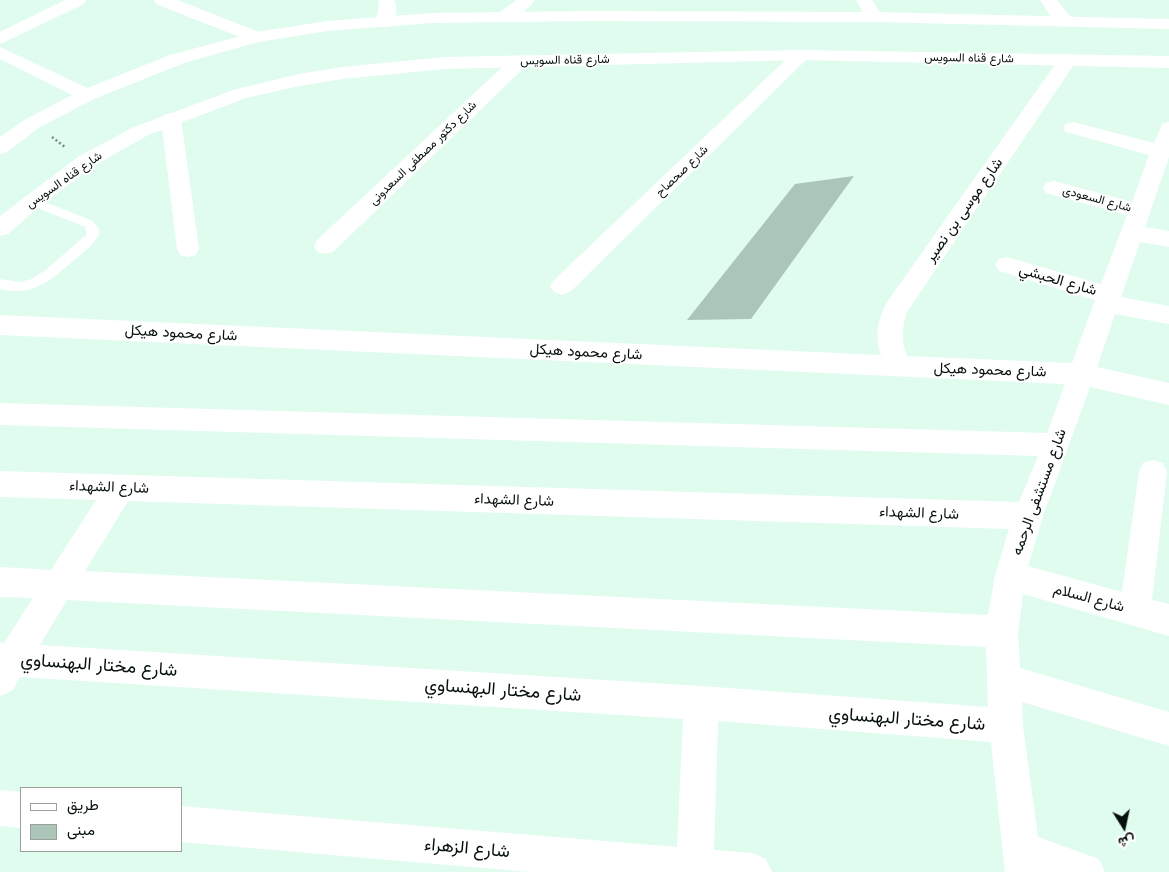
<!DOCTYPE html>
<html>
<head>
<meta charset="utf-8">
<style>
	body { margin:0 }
	#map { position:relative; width:1169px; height:872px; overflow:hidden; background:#e0fcef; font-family:Inter,Vazirmatn,sans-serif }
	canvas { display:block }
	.legend { position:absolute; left:20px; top:787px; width:162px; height:65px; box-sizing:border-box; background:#fff; border:1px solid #9b9f9e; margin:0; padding:6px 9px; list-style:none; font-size:15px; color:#06100c }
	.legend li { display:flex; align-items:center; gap:10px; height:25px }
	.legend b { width:25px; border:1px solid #9b9f9e }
	.north { position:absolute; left:1099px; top:802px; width:50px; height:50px; -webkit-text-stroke:4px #fff; paint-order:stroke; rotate:170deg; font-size:14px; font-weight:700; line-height:20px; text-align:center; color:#06100c }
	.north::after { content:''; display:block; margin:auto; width:18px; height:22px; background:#06100c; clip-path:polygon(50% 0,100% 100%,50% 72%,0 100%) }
</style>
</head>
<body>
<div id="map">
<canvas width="1169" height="872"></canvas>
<ul class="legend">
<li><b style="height:6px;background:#fff"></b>طريق</li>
<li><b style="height:14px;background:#abc5b9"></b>مبنى</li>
</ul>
<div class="north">ش</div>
</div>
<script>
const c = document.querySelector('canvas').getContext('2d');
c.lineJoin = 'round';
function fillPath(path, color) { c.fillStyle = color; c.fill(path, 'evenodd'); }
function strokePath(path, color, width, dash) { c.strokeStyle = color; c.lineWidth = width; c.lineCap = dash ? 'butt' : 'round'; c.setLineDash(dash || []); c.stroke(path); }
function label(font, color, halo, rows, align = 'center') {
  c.font = font + ' Inter,Vazirmatn,sans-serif'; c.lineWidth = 4; c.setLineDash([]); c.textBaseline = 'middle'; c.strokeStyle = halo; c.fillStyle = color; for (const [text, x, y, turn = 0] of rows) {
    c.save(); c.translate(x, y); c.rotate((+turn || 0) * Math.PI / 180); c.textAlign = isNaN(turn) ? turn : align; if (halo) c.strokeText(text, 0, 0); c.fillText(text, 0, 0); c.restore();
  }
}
const building = new Path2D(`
	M854,176L751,319L687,320L795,184Z`);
const path = new Path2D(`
	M52,137L65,147`);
const service = new Path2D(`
	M32,197L93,221L99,229V235C93,245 83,253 74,260C50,281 33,297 0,289V279L20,282L32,279L47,269L87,234L85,227L28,204L26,201Z`);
const minor = new Path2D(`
	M65,0H86L84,4L0,44V32Z
	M154,0H177L262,33L265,37L262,41L256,42L250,41L156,4Z
	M378,0H394C398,7 396,19 391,26L385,27L379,26L376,22L379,5Z
	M516,0H535C528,10 510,23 498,20L495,16Z
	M856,0H872L883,17L880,21L874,22L868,21Z
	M1040,0H1057L1075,22L1072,26C1057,30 1047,11 1040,0Z
	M0,47L94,91L97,95L94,99L87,101L80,99L0,59Z
	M801,50L807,51L810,55L807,59L570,292L562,295L554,292L550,286L554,280L795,51Z
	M1068,54L1075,56L1077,60L907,312C902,327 901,340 907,356L1072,363L1095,300L999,271L995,265L999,259L1007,257L1101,284L1127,215L1046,193L1043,188L1046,183L1054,181L1132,202L1149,155L1066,132L1063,128L1066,124L1073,122L1154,143L1162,124L1169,122V157L1145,227L1169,231V247L1140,242L1121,297L1169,306V324L1115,314L1097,367L1169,383V405L1090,387L1043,516L1028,566L1122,592L1139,472L1143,463L1153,460L1163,463L1167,472L1152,600L1169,604V636L1023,594L1018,632L1020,668L1169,712V746L1022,702L1023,726L1038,837L1099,859L1105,872H1005L991,742L718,721L714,850L753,853L766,859L772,872H529L181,842V806L677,847L683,719L20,677L12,691L0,696V643H4L33,598L0,597V567L51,570L96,500L0,497V471L1019,502L1038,456L0,425V403L1047,433L1065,384L0,335V315L881,355C874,336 878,319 887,302L1061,56ZM128,501L1009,529L995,576L988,615L85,571ZM67,600L986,647L988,707L701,686L40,645Z
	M520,55L527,57L529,61L527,65L333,252L325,254L317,252L314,246L317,240L513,57Z
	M171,113L178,115L181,119L199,249L196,255L188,257L180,255L177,249L161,119L164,115Z
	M0,790L21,792V828L0,826Z`);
const secondary = new Path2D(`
	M590,11L874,12L1169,19V29L874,22L590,21L432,23L328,31L258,42L184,63L94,99L40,127L7,152L0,154V137L26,119L80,91L170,55L256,32L328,21L432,13Z
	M801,50L1169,56V68L801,60L444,69L342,79L299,86L246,98L148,135L92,167L40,206L8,234L0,236V216L78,157L134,127L233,90L299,74L342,67L444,57Z`);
const farStreetnames = [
	["شارع قناه السويس",969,58,1],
	["شارع قناه السويس",565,60,-1],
	["شارع دكتور مصطفى السعدونى",423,153,-44],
	["شارع صحصاح",682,171,-44],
	["شارع قناه السويس",64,180,-35],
	["شارع السعودى",1097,199,15]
];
const streetNames = [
	["شارع موسى بن نصير",964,210,-55],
	["شارع الحبشي",1058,280,16],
	["شارع محمود هيكل",181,333,3],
	["شارع محمود هيكل",586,352,3],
	["شارع محمود هيكل",990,370,2],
	["شارع الشهداء",109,487,2],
	["شارع مستشفى الرحمه",1039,492,-70],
	["شارع الشهداء",514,500,2],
	["شارع الشهداء",919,513,2],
	["شارع السلام",1089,598,15]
];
const nearStreetnames = [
	["شارع مختار البهنساوي",99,665,4],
	["شارع مختار البهنساوي",503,690,4],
	["شارع مختار البهنساوي",907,719,4],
	["شارع الزهراء",467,848,5]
];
fillPath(building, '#abc5b9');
strokePath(path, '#788b83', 2.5, [2, 2.5]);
fillPath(service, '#fff');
fillPath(minor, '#fff');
fillPath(secondary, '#fff');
label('12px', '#06100c', '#fff', farStreetnames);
label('15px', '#06100c', '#fff', streetNames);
label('18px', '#06100c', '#fff', nearStreetnames);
</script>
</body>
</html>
